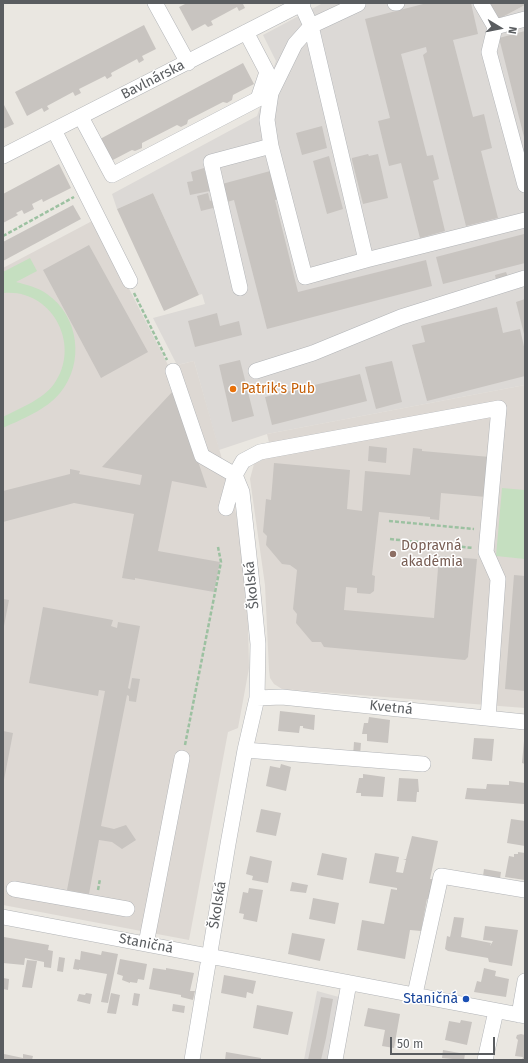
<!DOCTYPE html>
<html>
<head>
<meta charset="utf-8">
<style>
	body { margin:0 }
	#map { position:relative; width:528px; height:1063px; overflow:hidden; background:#eae7e1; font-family:"Fira Sans",sans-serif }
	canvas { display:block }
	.frame { position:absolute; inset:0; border:4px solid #5a5d60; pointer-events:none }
	.north { position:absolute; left:480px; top:8px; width:40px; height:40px; -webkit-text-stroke:3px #fff; paint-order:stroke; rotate:100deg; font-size:11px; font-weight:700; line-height:16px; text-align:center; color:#5a5d60 }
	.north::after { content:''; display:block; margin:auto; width:14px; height:18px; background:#5a5d60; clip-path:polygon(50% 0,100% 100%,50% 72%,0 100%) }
	.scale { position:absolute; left:390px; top:1037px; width:105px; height:18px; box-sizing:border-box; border:2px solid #5a5d60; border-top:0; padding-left:5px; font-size:12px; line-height:14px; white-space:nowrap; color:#5a5d60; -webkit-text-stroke:3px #fff; paint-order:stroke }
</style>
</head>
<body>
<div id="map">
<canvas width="528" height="1063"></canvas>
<div class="frame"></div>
<div class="north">N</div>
<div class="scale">50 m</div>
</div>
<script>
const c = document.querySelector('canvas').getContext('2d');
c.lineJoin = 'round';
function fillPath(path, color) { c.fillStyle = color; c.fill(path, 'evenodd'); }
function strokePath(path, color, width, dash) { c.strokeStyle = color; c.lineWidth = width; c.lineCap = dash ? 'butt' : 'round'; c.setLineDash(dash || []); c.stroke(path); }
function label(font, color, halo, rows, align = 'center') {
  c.font = font + ' "Fira Sans",sans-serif'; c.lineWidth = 3; c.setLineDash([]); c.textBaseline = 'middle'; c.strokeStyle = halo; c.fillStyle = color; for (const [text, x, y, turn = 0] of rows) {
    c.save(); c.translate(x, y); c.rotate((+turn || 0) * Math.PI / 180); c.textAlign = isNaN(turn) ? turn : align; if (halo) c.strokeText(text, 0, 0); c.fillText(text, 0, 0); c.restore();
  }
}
const industrial = new Path2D(`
	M323,3H486L495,21L525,5V385L267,434L219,450L194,361L177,365L153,318L205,304L202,294L199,295L153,193L117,209L112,194L257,116L276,61L263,35Z
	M317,991L346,999L335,1060H304Z`);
const education = new Path2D(`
	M94,220L169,367L194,361L234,501L242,553L248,624L249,668L238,728L228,732L189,940L3,905V268Z
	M525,385V708L282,689L274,684L270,678L269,670L265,585L250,479L254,464L272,455L267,434Z`);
const green = new Path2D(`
	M30,258L37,271L16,282C27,285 37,287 47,294C79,316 85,363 60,393C46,410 22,419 3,428V417C20,408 42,400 54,384C82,345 52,288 3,293V272Z
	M502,488L525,490V559L496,556Z`);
const building = new Path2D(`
	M187,3H245L243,4L245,8L239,11L237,7L211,21L213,25L208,27L205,24L192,31L179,7Z
	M427,3H471L478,34L453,40L473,117L484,114L492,148L481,151L498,218L466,226L423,55L427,52L426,47L401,54L427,156L433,155L439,179L433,181L445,231L420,238L401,163L389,166L378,121L390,118L365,19Z
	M486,3H525V5L495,21Z
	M144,25L156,49L142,56L144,60L139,63L137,59L111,73L112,76L107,79L105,76L79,89L81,93L75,96L73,92L47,106L49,109L44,112L42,108L27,116L15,92Z
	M525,31V137H524L499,38Z
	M243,63L254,84L233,95L232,100L227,103L223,102L188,120L187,124L181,127L177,125L142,143V148L135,151L132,150L111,161L100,139Z
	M3,103L14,124L3,129Z
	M322,126L327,148L302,155L296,133Z
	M368,154L369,156L378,154L388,198L363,204L352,160V158Z
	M329,156L343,209L327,214L313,161Z
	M59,164L71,188L43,202L42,199L32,204L34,209L24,214L22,210L16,213L18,215L3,223V194Z
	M204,168L210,191L190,195L187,182L193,181L191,172Z
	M274,170L282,198L275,200L298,292L426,260L432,286L267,329L234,200L227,202L222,184Z
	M153,193L199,295L164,311L117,209Z
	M208,193L210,201L215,199L217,207L201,211L197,196Z
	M73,205L81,219L3,261V242Z
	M524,234L525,263L443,284L436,257Z
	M89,245L148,352L101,378L43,270Z
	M506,272L508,277L496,280L495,275Z
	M525,299V334H524L516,302Z
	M497,307L503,333L520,329L525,351V376L427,401L412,345L425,342L421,326Z
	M217,313L220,326L239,321L242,335L195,347L188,321Z
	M240,360L254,416L232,422L219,365Z
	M392,361L402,402L376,409L365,367Z
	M360,374L367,401L272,425L265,397Z
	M174,390L207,488L172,481L158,551L220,562L214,592L135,578V580L122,578L134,514L74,503L3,522V491L70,474V469L80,471L79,474L140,485L142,475L102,467Z
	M369,446L387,448L386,463L368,461Z
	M413,448L422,449V451L490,457L486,497L441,493L439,520L430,519V517L379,512L372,575L375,576L374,591L370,594L357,593V588L346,587L344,610L434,618L439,556L477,559L468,657L465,660L324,647L321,642H312L296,623L297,614L293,609L297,570L290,565L282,564L266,545L267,536L263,532L266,499L271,500L274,463L350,470L347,509L362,511L365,471L410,475Z
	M514,575L525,576V691L505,689Z
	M3,599L9,600L4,626H3Z
	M43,607L113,620L111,626L117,628L118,622L140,626L128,688L130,689L132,678L140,679L136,702L129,701V696L127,695L101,826L114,829L126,825L136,840L122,849L112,842L99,840L89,894L67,890L105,691L99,690L98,696L29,683Z
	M280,711L315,715L314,730L303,728V726H300L299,733L278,731Z
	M369,717L390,720L388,743L367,741V734H362L364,723H368Z
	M3,731L13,733L4,780H3Z
	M474,738L494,739L492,761L472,759Z
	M524,741H525V764L522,763Z
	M354,742L361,743L360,756H353Z
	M281,764L291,767L286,791L266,786L270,766L280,768Z
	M363,774L385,777L383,797L361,796V793H356L359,778H363Z
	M399,778L418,779L419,792H417L416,802L397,801Z
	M509,781L525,783L524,804L465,799L467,788L486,789L487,784L509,785Z
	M261,809L281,813L276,836L256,832Z
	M511,819L525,821V846L507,843Z
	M412,836L438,841L430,879H434L431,899H427L421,931L410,930L405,959L357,950L362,920L384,924L391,889L397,890V888L369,883L375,853L399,857L396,872L403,873L406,860L403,859H406Z
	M518,852L525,853V880L505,877L509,856L514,857V854H518Z
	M322,853L347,858L343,880L317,875Z
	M250,856L272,861L268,883L252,880L253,876L246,874Z
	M484,869L501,872L500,879L483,876Z
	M292,882L308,885L306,893L290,891Z
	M249,888L263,890L257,922L243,919L244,914L239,913L243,892L248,893Z
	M313,898L339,903L335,924L309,919Z
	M454,917L464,918L461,937L491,943L490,946L493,941L483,940L485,926L518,930L512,966L489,962L488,958L448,951L445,949L447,936L450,937Z
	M292,933L325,939L320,961L288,954Z
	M4,937L49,945L48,950L53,951L51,968L44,967V962L25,958L24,965L3,963Z
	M81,951L101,955L102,951L118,954L108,1003L101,1002L107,974L79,969V970L73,969L75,959L80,960Z
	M59,957L65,958L63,972L57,971Z
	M120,959L147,964L144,980L138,979L137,983L130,982V983L122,980L123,976L117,974Z
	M27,960L37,961L32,988L22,987Z
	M153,968L166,970V968L194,973L190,991H195L193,1000L181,997V995L149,989Z
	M484,968L496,971L495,976L509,979L506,997L474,992L477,981L481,982Z
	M224,975L256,981L253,994L247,992L246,998L221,993Z
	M3,978L9,979L8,990L3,989Z
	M86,993L92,994L90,1004L77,1001L79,994L85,995Z
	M111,993L120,995L116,1014L107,1013Z
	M134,993L140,994L138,1006L132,1005Z
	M321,997L333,999L326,1038L321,1060H308Z
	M173,1004L185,1006L184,1013L172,1011Z
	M257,1005L293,1012L288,1035L253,1028Z
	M368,1008L400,1014L394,1048L382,1046L385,1030L364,1026Z
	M461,1020L472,1022L467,1045L445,1040L449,1021L460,1023Z
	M521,1034L525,1035V1060H522L523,1057L515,1056L518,1040L516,1038L517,1035Z
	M443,1050L465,1054L464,1060L442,1058Z
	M226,1052L261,1058V1060H225Z
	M4,1054L23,1058V1054L33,1056L32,1060H3Z`);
const path = new Path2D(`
	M3,236L74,197
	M134,293L167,360
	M389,521L474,529
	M390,539L473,548
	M185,745L221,562L218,547
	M98,890L100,879`);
const minor = new Path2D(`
	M155,3L188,63
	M395,3H397
	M481,3L495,27
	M301,4L311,26L366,260
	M358,4L311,26L295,44L271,93L267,120L271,146L305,277L366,260L525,220
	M525,19L495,27L489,52L525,185
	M81,117L112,175L258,99L267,72L246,32
	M54,130L130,281
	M3,156L303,3
	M240,288L211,162L271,146
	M173,371L202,456L235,475L226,508
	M256,371L313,353L401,317L525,278
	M257,698L282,697L525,722
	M245,750L423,764
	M14,889L127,909
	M3,917L525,1016
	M146,944L182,758
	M415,994L441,876L525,890
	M519,1015L525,981
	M192,1060L228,844L245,750L257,698L258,644L253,593L242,492L235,475L243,461L260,452L499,408L486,552L498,579L488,718
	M335,1060L349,983
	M485,1060L496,1011`);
const markers = [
	[233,389,4,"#e8710a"],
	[393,554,4,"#8d6e63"],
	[466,999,4,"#1a4fb4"]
];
const streetNames = [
	["Bavlnárska",153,80,-27],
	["Školská",252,585,-96],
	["Kvetná",391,708,6],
	["Školská",218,905,-81],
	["Staničná",146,944,11]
];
const foodNames = [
	["Patrik's Pub",241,389]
];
const educationNames = [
	["Dopravná",401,546],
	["akadémia",401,562]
];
const transitNames = [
	["Staničná",458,999]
];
fillPath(industrial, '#dcd9d6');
fillPath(education, '#ddd8d3');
fillPath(green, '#c5dfc0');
fillPath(building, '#c8c4c0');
strokePath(minor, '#b2b4b7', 16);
strokePath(path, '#9cc1a1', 2.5, [4, 2]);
strokePath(minor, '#fff', 15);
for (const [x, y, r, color] of markers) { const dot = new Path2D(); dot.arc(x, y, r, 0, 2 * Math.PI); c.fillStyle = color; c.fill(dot); strokePath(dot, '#fff', 1.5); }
label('14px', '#5a5d60', '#fff', streetNames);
label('14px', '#c56008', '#fff', foodNames, 'left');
label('14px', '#785e54', '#fff', educationNames, 'left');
label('14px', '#164399', '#fff', transitNames, 'right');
</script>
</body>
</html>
